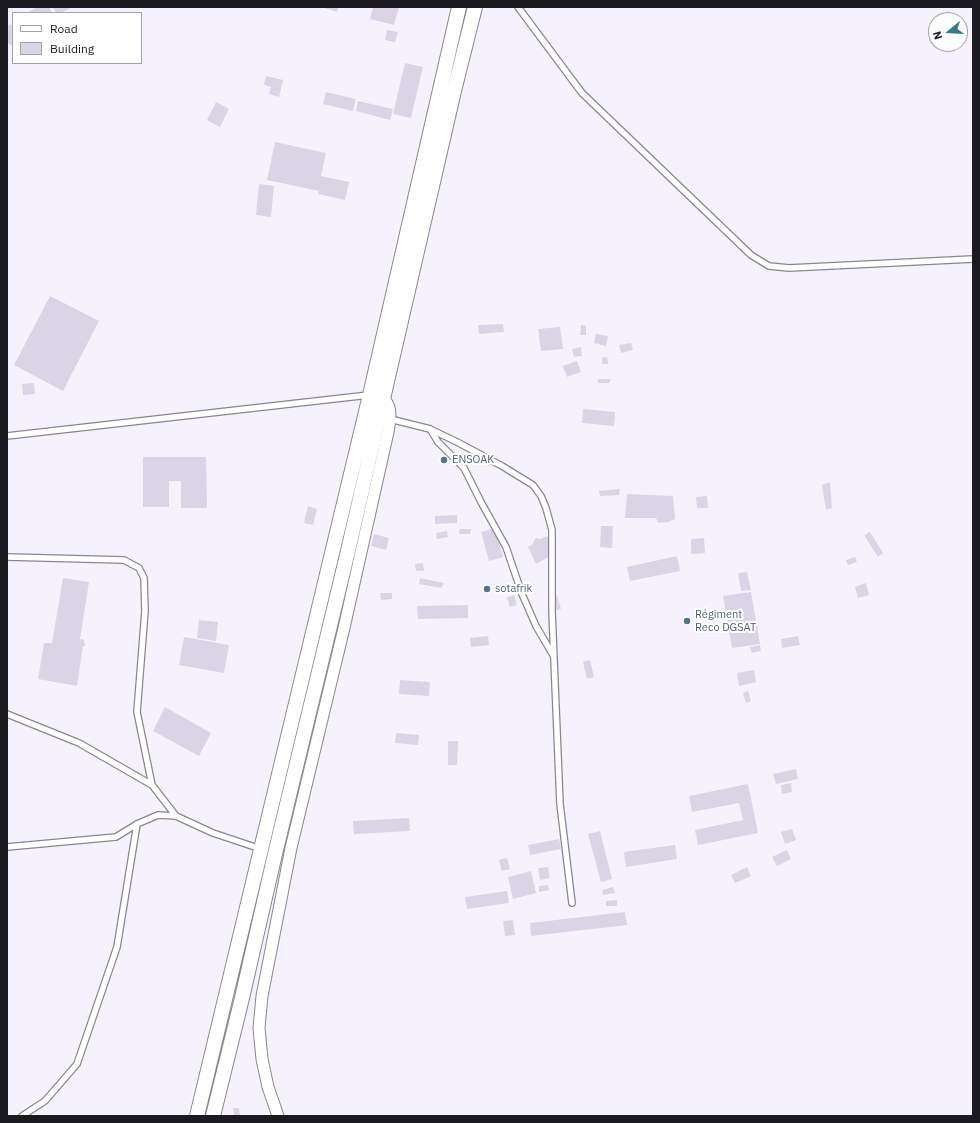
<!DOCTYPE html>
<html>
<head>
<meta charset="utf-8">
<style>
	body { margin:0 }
	#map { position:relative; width:980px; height:1123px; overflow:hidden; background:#f5f2fe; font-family:"IBM Plex Sans",sans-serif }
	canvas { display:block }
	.frame { position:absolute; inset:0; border:8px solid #1c1a21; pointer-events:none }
	.legend { position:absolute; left:12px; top:12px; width:130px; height:52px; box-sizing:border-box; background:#fff; border:1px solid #a4a3a6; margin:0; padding:5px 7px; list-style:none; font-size:12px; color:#1c1a21 }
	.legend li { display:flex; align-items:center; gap:8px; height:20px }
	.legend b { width:20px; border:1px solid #a4a3a6 }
	.north { position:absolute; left:928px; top:12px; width:40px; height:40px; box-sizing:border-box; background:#fff; border:1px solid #a4a3a6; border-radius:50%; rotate:252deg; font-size:11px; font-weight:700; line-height:16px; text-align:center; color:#1c1a21 }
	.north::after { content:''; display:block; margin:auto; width:14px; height:18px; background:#337c82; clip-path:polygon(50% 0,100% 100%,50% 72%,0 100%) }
</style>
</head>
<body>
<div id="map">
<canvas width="980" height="1123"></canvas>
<div class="frame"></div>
<ul class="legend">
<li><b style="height:5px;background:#fff"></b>Road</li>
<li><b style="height:11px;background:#dbd4e7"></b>Building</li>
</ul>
<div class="north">N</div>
</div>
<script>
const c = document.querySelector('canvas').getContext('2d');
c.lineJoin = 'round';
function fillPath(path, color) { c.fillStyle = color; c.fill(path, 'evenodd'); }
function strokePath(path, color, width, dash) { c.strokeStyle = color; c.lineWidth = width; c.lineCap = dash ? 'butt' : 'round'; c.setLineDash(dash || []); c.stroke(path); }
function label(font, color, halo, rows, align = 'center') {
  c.font = font + ' "IBM Plex Sans",sans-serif'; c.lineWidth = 4; c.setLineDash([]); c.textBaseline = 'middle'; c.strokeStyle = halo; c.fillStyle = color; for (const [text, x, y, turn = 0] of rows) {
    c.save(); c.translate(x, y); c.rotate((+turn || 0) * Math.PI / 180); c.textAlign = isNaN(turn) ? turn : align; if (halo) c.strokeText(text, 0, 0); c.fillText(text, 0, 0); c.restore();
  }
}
const building = new Path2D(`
	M38,7H49L52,13H26Z
	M53,7H73L60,13H56Z
	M321,7H338L337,12Z
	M373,7H399L394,25L370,19Z
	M9,24L13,26V46L7,43V27Z
	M387,30L398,32L395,42L385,40Z
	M405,63L423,67L411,118L393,114Z
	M266,76L283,80L279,97L269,94L271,87L264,85Z
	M326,92L356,99L353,111L323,104Z
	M358,101L393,109L390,120L356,111Z
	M216,102L229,109L220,127L207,120Z
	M275,142L326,153L321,176L349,182L345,200L318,194L319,191L267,180Z
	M259,184L274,186L271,217L256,215Z
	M50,296L99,321L63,391L14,365Z
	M503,324L504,332L479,334L478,325Z
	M581,325L586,326V335H580Z
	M560,327L563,349L541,351L538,329Z
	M596,334L608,336L606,346L594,343Z
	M631,343L633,350L621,353L619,345Z
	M581,347L582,356L574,357L572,349Z
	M607,357L608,364H602V358Z
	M577,361L581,372L567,377L563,366Z
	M598,379H611L609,383H598Z
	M34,383L35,394L23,395L22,384Z
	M583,409L615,412L614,426L582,423Z
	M143,457H206L207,508H181V481H169V507H143Z
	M830,482L832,508L826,510L822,485Z
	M620,489L619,495L600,496L599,491Z
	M627,494L673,496L675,519L668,522L658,523L656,518H625Z
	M707,496L708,508H697L696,497Z
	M308,506L317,509L313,525L304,523Z
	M457,515V523L435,524V516Z
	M601,526H613L612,548L600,547Z
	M495,528L503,557L489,561L481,532Z
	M460,529H471L470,534H459Z
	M447,531L448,537L437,539L436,533Z
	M870,532L883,553L878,557L864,535Z
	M374,534L389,538L386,550L371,546Z
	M547,536L556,553L536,564L528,547L533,544L534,540L536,538L540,539Z
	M704,538L705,553L691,554V539Z
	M677,556L680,571L630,581L627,567Z
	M855,557L857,562L848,565L846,560Z
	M423,563L424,571H416L415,564Z
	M747,572L751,590L741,591L738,573Z
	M63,578L89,582L80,639L84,640L85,646H83L77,686L38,679L44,643H52Z
	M420,578L444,583L441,588L419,584Z
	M510,583L513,593L507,594L503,585Z
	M866,583L869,595L858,598L855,587Z
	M751,592L760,644L732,648L723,596Z
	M380,593H392V599L381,600Z
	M514,595L517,605L510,607L507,597Z
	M557,595L561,609L552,611L549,597Z
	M468,605V618L418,619L417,606Z
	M199,620L218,622L216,641L197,638Z
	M488,636L489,645L471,647L470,638Z
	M798,636L800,645L782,648L781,639Z
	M184,637L229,645L224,673L179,665Z
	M760,645L761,651L752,653L750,647Z
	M590,660L594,677L587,679L583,662Z
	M754,670L756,682L739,686L737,673Z
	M400,680L430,682L429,696L399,694Z
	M748,691L751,701L746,703L743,693Z
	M165,707L211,733L199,756L153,731Z
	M396,733L419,735L418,745L395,743Z
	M448,741H458L457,765H448Z
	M796,769L798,779L776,784L773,774Z
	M791,783L792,792L782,794L781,785Z
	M748,784L758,833L698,845L695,830L743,820L739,803L692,812L689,796Z
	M409,818L410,831L354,834L353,821Z
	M792,829L796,840L785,844L781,832Z
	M600,831L612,879L601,882L588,834Z
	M559,839L561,849L530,855L528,845Z
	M675,845L677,859L626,867L624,852Z
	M787,850L791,859L777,866L772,857Z
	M507,858L510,869L502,871L499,860Z
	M548,867L550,878L540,880L538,868Z
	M747,867L751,876L735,883L731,875Z
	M531,871L536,893L513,899L508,877Z
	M548,885L549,890L539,892V886Z
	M613,887L615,893L603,895L602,890Z
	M507,891L509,903L467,909L465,897Z
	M617,900V906H606V901Z
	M625,912L627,925L531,936L530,923Z
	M513,920L515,935L505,936L503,921Z
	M233,1108H239L240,1116H234Z`);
const service = new Path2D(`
	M518,7L582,93L751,255L769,266L789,268L973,259
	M390,419L430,429L457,442L502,466L533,485L541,496L546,508L552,530V611L560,804L572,903
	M430,429L438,442L464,468L481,502L506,547L522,594L536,626L553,655
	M7,436L369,395
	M7,557L124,560L139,568L144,578L145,611L137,712L152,785
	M7,714L79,743L152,785L176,816
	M7,847L116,837L137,824L158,815L176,816L213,833L261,849
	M22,1116L45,1101L77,1064L117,947L137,824`);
const minor = new Path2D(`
	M278,1116L268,1087L262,1059L259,1028L262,996L291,848L344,628L388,432C390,420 394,401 378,397`);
const tertiary = new Path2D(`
	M197,1116L370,395L459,7
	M213,1116L242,998L275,854L347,555L454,91L475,7`);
const markers = [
	[444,460,4,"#5c6f8a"],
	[487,589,4,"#5c6f8a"],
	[687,621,4,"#5c6f8a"]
];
const serviceNames = [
	["ENSOAK",452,460],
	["sotafrik",495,589],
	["Régiment",695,615],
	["Reco DGSAT",695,628]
];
fillPath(building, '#dbd4e7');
strokePath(service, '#8a8596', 8);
strokePath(minor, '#8a8596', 13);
strokePath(tertiary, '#8a8596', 16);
strokePath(service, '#fff', 5.5);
strokePath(minor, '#fff', 11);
strokePath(tertiary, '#fff', 14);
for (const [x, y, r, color] of markers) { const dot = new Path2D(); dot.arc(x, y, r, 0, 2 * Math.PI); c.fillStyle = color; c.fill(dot); strokePath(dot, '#fff', 1.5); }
label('11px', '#4e5e75', '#fff', serviceNames, 'left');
</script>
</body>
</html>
